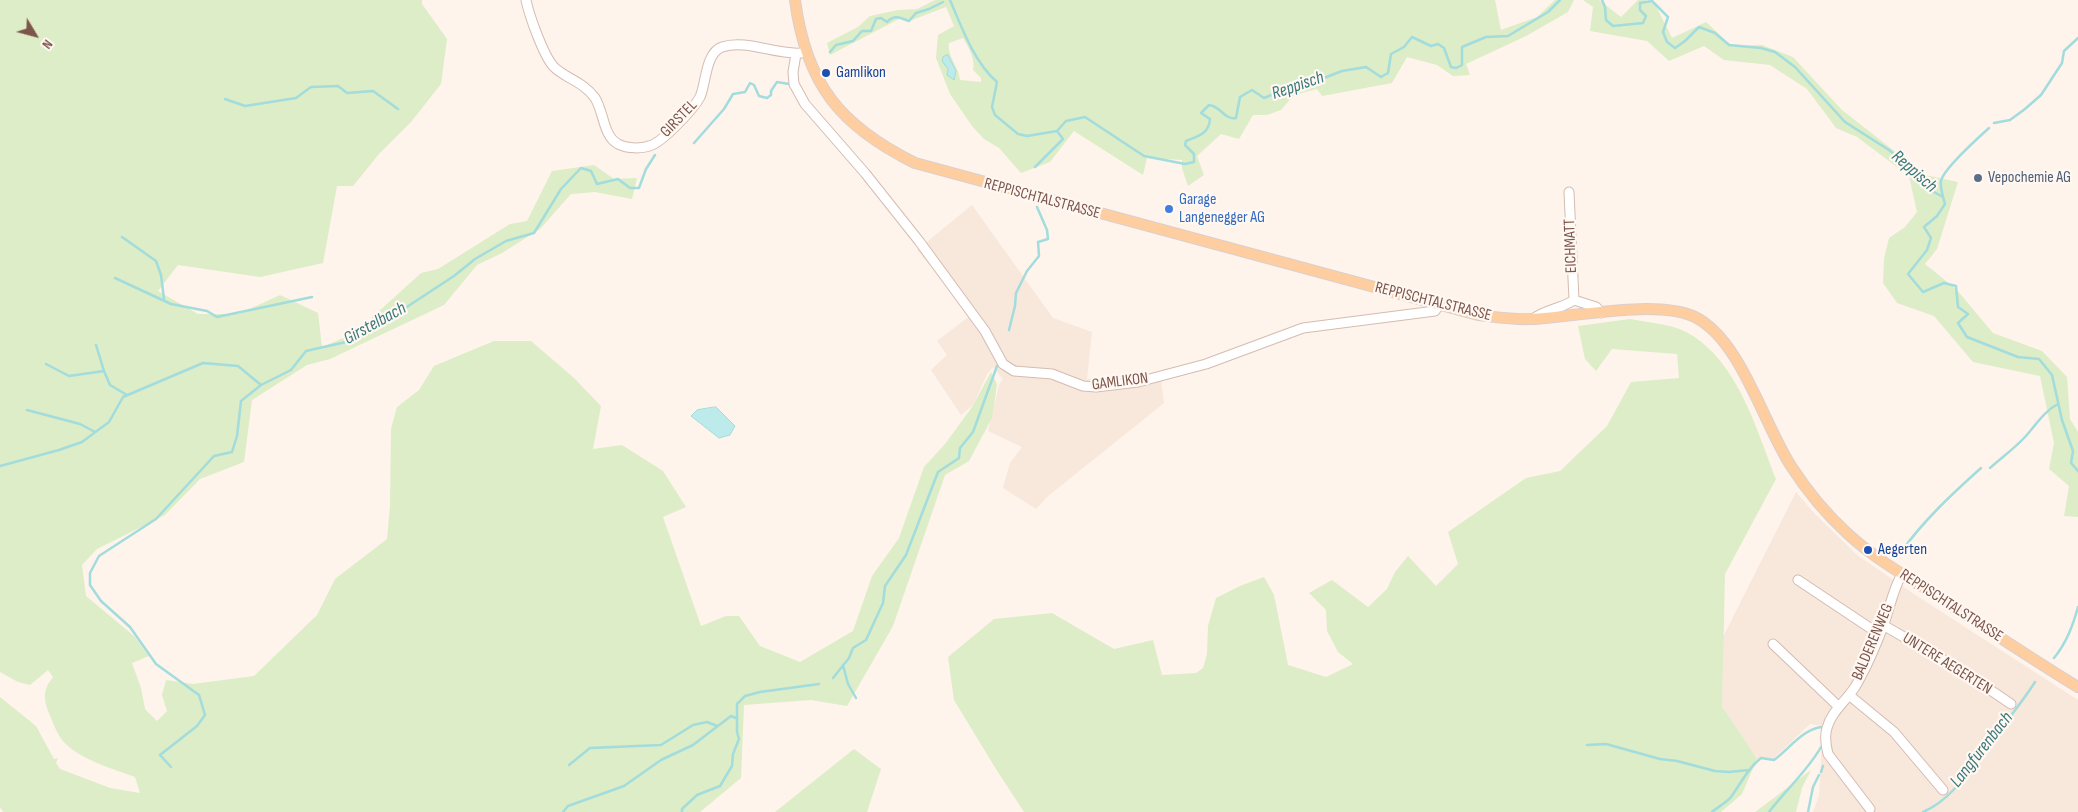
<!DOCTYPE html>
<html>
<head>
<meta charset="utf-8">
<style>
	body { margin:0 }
	#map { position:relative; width:2078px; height:812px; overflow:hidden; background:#fef4eb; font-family:"Sofia Sans Condensed",sans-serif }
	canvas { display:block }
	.north { position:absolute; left:10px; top:10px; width:50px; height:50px; -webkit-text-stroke:4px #fff8f2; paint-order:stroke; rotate:127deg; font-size:14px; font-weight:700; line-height:20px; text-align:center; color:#7c554b }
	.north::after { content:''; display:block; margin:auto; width:18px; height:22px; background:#7c554b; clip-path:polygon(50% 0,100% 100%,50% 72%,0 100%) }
</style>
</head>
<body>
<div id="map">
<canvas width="2078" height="812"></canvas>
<div class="north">N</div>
</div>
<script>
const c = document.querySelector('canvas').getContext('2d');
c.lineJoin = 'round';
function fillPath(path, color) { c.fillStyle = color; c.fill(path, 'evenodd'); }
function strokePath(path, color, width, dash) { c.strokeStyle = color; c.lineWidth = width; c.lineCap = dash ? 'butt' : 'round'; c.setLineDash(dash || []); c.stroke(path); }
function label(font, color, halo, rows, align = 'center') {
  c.font = font + ' "Sofia Sans Condensed",sans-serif'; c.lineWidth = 4.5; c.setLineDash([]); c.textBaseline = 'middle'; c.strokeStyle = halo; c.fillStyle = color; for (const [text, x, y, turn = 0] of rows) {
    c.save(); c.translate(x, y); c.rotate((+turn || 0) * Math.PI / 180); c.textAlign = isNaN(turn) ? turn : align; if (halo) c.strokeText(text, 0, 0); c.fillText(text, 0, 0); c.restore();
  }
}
const residential = new Path2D(`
	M972,205L1053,318L1092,332L1087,379L1160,372L1164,403L1047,497L1036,509L1003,488L1010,463L1022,447L988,431L999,385L1003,379L993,367L987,374L973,405L961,415L931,370L947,355L937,341L971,315L917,250Z
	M1796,492L1815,514L1857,555L1917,596L2078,700V812H1813L1819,796L1823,726L1810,724L1773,759H1757L1722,706L1723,637Z`);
const green = new Path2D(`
	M0,0H422V4L447,39L441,84L411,122L379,154L353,186H337L323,263L260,277L178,265L158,291L198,314H239L280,295L318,313L322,347L355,333L421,273L438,269L510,224L527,221L552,171L594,165L614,179L637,178L632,199L595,192L571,194L540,229L502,253L477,265L444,305L330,359L307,365L252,400L244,462L200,479L165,515L97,549L82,565L86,596L134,636L149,656L132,663L141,688L145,709L157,721L167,711L162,695L166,680L193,684L254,676L317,615L335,579L387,539L390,506L391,429L397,407L419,390L434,366L494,341H531L573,377L601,406L593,449L622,445L663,471L686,507L663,517L701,626L726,616H739L760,646L800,662L853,631L872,576L899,538L924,467L945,444L972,407L991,372L997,384L992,418L969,461L945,475L893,626L847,706L811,700L744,705L741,778L700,812H3L0,807V697L36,726L54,759L58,758L56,763L60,769L110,788L140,793L135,777C114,769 85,761 68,746C58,738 54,725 49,713C43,698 43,690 53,677L48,670L30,685L18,682L0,672Z
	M935,0H1495L1501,30L1537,17L1555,0H1574L1568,12L1526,36L1466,64L1470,75L1453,76L1437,65L1407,57L1392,83L1322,96L1317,89L1294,95L1281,110L1267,115H1253L1239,139L1221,134L1197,156L1204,175L1188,186L1182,168V160L1147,158L1143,175L1074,131L1050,162L1021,173L999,148L984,139L972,126L950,94L936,58L938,35L954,26L946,7L907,22L899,19L830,55L827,43L858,27L870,16L898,10L917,9ZM963,38C968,46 976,60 973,70L981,78V82L960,80C959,66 947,57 949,43Z
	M1583,0H1599L1621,17L1638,0H1645L1655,4L1672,38L1706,22L1732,46L1762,45L1793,57L1842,110L1925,175L1958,182L1937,249L1925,264L1956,289L1993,333L2042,351L2067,377L2070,419L2078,432V517L2064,516L2069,486L2049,469L2054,443L2040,376L1973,362L1934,316L1897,303L1883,283L1884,259L1889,238L1905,227L1917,212L1909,176L1857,137L1836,128L1807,89L1770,65L1724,60L1704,46L1669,61L1647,41L1590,31L1593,7Z
	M1630,319C1645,322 1669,324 1682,330C1736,355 1756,428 1776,479L1725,574L1722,706L1757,759L1742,794L1721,812H1024L996,769L954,700L948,657L994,619L1052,613L1114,649L1153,640L1162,675L1196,673L1203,668L1207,654L1208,626L1216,598L1240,586L1264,577L1274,595L1288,665L1326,677L1353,664L1338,652L1327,631L1326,610L1309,593L1332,580L1368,607L1387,589L1395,572L1408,556L1436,586L1458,564L1448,532L1526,478L1560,471L1607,426L1631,382L1679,378L1677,354L1612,349L1596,371L1585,359L1578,326Z
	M854,749L881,769L867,812H775Z
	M1811,770L1802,788L1796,812H1755Z`);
const water = new Path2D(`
	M948,55L956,71L954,80L947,75L948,69L942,61L943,57Z
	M716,407L735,426L730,435L719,438L691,416L697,410Z`);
const stream = new Path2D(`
	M950,0C962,28 974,62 997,82L992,107L995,115L1018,134L1027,136L1057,131L1066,121L1085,117L1144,156L1185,164L1194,162V154L1185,145L1186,141C1198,136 1209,134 1210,119L1201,113L1209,105C1221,106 1224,120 1236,118L1240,97L1252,90L1264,98L1302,82L1324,78L1342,71L1366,67L1381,77L1388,73L1391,54L1404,47L1412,37L1431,46L1438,44L1444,48L1451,67L1456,68L1462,65V47L1486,37L1508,36L1548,12L1560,0
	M1602,0L1605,7L1606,20L1613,26L1643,23L1646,16L1640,10V3L1652,1L1668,17L1663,32L1667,42L1675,48L1685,41L1699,27L1715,33L1729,45L1761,48L1775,52L1795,67L1845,122L1889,150L1917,172L1934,192L1943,197L1945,204L1937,216L1924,227L1931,238L1927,250L1908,274L1923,292L1944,283L1956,286L1958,307L1968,314L1958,323L1967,337L2018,357L2039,359L2052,375L2062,420L2073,451L2071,463L2078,471
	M830,52L836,45L853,41L862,31H871L876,19L881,18L887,22C895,14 901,18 909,21L916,13L929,9L943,2
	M225,99L245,106L296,98L311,87L338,86L347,93L373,91L398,109
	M1994,123L2010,120L2025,109L2041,95L2062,63L2064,51L2078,38
	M694,143L724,109L733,94L745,92L750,83L754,85L759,96L767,98L771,95V91L777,82L789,84
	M1035,167L1063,139L1057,131
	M1943,197C1942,192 1940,186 1941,181C1943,170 1979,137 1989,128
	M122,237L156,261L161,275L164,299
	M115,278L171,304L207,311L217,317L312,297
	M1009,330L1015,306L1016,293L1027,271L1039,256L1038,242L1048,239L1047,230L1037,207
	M96,345L104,371
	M46,364L69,376L104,371L110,385L127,395
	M27,410L80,424L95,432
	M0,466L59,450L82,442L109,422L123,397L203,363L238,366L261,385L291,370L306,351L346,342L393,316L454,276L475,259L506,241L534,233L561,189L581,168L591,171L597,184L618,179L630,188H639L646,169L655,155
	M1990,468C2001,458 2015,448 2025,437C2036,425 2044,411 2058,404
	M1901,552C1924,520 1952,494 1981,468
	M2054,658C2067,642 2073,625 2078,607
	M843,665L848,684L856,698
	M833,678L849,658L853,648L866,640L883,603L885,586L906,555L938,472L959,458L960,448L973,432L997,366
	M1587,745L1606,744L1660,759L1677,761L1715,771L1729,772L1749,770
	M569,765L590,748L661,745L693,725L707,722L717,726
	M171,767L160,755L197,726L205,715L199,695L156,664L130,627L101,601L90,585V573L99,556L156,519L214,456L232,452L237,436L241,401L261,385
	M1821,772L1823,766
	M563,812L568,806L624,786L661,760L693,745L731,716L736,718
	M682,812V809L697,795L720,786L732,766L733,754L739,739L737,732V704L745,696L760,692L819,684
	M1712,812C1718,807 1727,802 1731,797C1741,783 1748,768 1761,758L1774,760C1789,749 1802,730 1821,727
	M1769,812C1785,791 1809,769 1821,747
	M1808,812L1813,787L1819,775
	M1923,812C1953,799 1970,769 1989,744C2005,723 2021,704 2035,682`);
const minor = new Path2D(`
	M526,0C529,15 543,54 553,66C564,78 583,81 595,98C604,112 603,136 618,144C628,149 642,149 652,145C664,140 693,110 700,97C706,85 705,53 722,47C747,39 775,55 801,53
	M796,54L793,72L794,84L805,104L865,173L919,241L985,331L1003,364L1014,371L1052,374L1083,386L1096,387L1138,382L1206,364L1303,328L1435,311L1439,305
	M1569,192L1574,300L1596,307L1601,313
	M1533,319C1546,309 1561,309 1574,300
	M1798,580L1879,634
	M1883,625L1961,670L2011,704
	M1773,644L1839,707
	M1849,695L1894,732L1943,790
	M1870,809L1828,754C1826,746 1824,737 1827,728C1831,712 1846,701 1855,687C1867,667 1876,645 1884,624C1890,607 1893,589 1902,574`);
const major = new Path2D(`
	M795,0C806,84 840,126 915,163L1478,315C1496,317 1513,320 1531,319C1574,317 1657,299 1695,317C1741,340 1763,423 1791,466C1807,491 1826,514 1848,534C1876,560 1911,579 1943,600C1987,629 2032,659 2078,687`);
const markers = [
	[826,73,5,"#1a4fb4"],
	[1978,178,5,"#5c6f8a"],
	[1169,209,5,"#3f7fe0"],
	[1868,550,5,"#1a4fb4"]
];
const transitNames = [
	["Gamlikon",836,73],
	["Aegerten",1878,550]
];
const streetNames = [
	["GIRSTEL",679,119,-46],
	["REPPISCHTALSTRASSE",1042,199,15],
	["EICHMATT",1571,246,-92],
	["REPPISCHTALSTRASSE",1433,302,14],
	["GAMLIKON",1120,382,-7],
	["REPPISCHTALSTRASSE",1951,606,33],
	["BALDERENWEG",1873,642,-67],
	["UNTERE AEGERTEN",1947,664,32]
];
const serviceNames = [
	["Vepochemie AG",1988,178]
];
const shopNames = [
	["Garage",1179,200],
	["Langenegger AG",1179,218]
];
const waterNames = [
	["Reppisch",1298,86,-19],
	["Reppisch",1914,172,41],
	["Girstelbach",375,324,-29],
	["Langfurenbach",1982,750,-52]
];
fillPath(residential, '#f8e7db');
fillPath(green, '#dcedc7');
fillPath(water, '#bdeaea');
strokePath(water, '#a2dcdc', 1);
strokePath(stream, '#a2dcdc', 2.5);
strokePath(minor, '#d4bcb1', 11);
strokePath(major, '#dacfcd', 12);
strokePath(minor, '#fff', 9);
strokePath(major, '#ffcea0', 10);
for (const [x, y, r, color] of markers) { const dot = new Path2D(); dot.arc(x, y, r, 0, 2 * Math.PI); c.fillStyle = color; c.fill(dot); strokePath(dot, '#fff8f2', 2); }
label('16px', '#164399', '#fff8f2', transitNames, 'left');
label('16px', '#7c554b', '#fff8f2', streetNames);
label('16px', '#4e5e75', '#fff8f2', serviceNames, 'left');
label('16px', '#366cbe', '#fff8f2', shopNames, 'left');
label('italic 18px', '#3a797a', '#fff8f2', waterNames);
</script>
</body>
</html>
